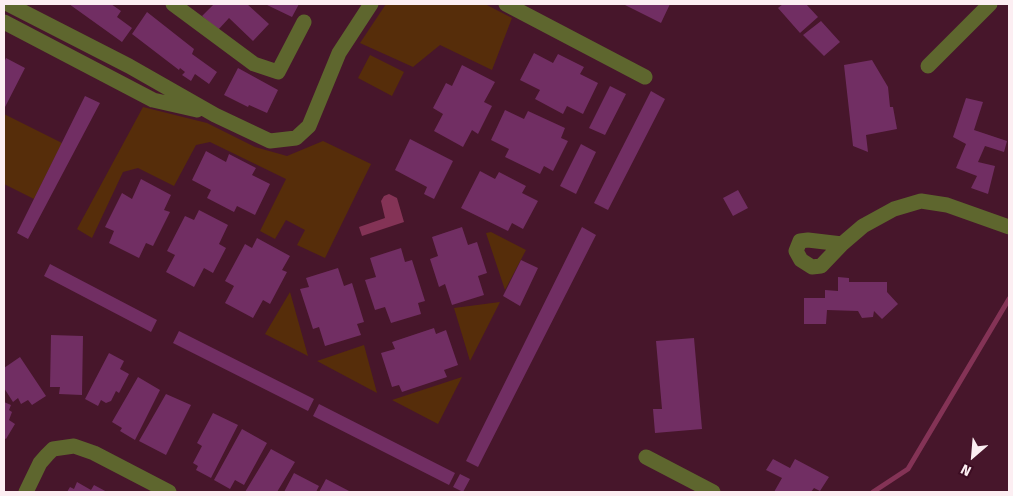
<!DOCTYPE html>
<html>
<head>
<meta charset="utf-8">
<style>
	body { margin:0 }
	#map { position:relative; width:1013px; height:496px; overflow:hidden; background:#47162b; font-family:"Fira Sans",sans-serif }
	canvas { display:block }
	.frame { position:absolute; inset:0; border:5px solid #fceef2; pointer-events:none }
	.north { position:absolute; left:948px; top:431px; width:50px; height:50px; -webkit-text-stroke:4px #3c0c22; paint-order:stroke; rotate:207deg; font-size:14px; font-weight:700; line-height:20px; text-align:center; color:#fceef2 }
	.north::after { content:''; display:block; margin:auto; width:18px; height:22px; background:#fceef2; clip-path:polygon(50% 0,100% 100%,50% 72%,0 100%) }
</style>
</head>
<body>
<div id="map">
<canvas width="1013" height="496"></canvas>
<div class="frame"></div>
<div class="north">N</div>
</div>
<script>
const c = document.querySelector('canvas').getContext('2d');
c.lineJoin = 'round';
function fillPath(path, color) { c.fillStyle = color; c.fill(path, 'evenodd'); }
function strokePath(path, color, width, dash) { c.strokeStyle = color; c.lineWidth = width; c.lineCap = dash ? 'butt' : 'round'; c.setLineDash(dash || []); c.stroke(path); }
const green = new Path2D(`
	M386,4H485L512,18L492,70L440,45L413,67L360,43Z
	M370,55L404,72L392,96L358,78Z
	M143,107L207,123L255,147L287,156L323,141L371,164L325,258L297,245L305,230L286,220L275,239L260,231L286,179L210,142L196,145L174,186L138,168L123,172L92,238L77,229Z
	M4,114L62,143L34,199L4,184Z
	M491,232L526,250L505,290L486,233Z
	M290,292L308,356L265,334Z
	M500,302L470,361L454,308Z
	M364,345L377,393L317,361Z
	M462,377L438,424L392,400Z`);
const water = new Path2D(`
	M389,194L397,198L404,222L362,236L359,227L385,218L381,201L384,196Z`);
const stream = new Path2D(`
	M873,492L908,469L1009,299`);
const building = new Path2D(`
	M69,4H111L121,11L117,17L132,28L122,42Z
	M214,4H247L269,24L253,41L229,18L218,30L202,16Z
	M265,4H299L292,17Z
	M623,4H670L661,23Z
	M783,4H806L818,17L800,33L778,8Z
	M147,12L194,49L192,54L217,72L209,84L195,74L191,81L182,75L185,72L180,68L179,70L132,34Z
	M821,21L840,42L824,56L803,35Z
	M534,53L553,63L558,54L584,67L580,74L598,83L583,114L567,106L563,114L535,99L540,90L520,80Z
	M6,58L25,68L4,109V63Z
	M872,60L888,87L890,107H893L897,129L866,135L868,152L853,146L844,65Z
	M462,65L495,82L484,102L492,106L478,134L472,130L463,147L434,131L443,114L433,108L446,83L452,86Z
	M238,68L278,90L267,113L249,105L248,107L224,95Z
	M610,86L626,94L605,135L589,128Z
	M651,91L665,99L608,210L594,203Z
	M85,96L100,103L28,239L17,233Z
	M966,98L983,102L974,130L1007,141L1004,152L985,146L978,162L995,166L988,194L971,188L977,176L956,168L966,144L953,137Z
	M505,110L524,119L528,111L565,128L561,138L568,141L553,171L544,166L540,174L505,157L509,149L491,140Z
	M410,139L453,161L434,199L424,194L427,187L395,170Z
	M581,144L596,152L576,194L560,186Z
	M206,151L226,162L229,154L256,168L252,175L270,184L255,215L237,206L234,212L207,198L211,190L192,180Z
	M480,171L495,179L499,172L526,186L522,193L538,201L523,229L512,223L508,231L461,208Z
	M141,179L171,195L164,210L170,212L153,246L146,243L139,258L109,243L114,231L105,227L122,193L132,199Z
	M738,190L748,208L733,216L723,198Z
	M199,210L228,225L219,244L226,248L213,273L204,268L194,287L166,272L175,255L167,251L185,216L194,220Z
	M462,227L468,245L477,242L487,273L478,276L484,295L452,305L445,284L439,287L430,259L438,256L432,237Z
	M582,227L596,235L478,467L466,461Z
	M257,238L290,256L282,270L287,272L270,304L263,300L253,318L225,303L234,286L225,281L245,244L252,248Z
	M401,248L405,262L412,260L425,301L418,303L421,314L391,323L385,307L375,310L365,280L376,277L370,258Z
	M521,260L538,268L520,306L503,296Z
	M50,264L157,320L151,332L44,276Z
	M338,268L344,286L352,283L364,322L357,324L361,335L325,346L319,327L313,329L300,289L309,287L306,278Z
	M838,277L849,278V282H887V292L898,304L882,319L874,311L873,317L862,318L858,311L827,310L826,324H804V298H825V290L838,291Z
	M434,328L436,334L446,330L458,365L444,370L447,377L402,392L399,385L392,387L381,353L395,349L392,342Z
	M179,331L314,399L308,411L173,343Z
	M51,335L83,336L82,395L59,394L60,387H50Z
	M694,338L702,429L655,433L653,409H662L656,341Z
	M109,353L124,361L120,369L129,374L119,393L116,391L111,401L106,403L101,400L98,406L85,399Z
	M20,357L46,396L32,405L28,400L21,404L18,398L13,402L4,388V368Z
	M138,377L160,390L135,440L120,431L122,428L112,422Z
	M166,394L191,405L166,455L139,441Z
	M4,402L11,405L9,410L12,412L9,420L15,424L6,439L4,438Z
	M319,404L455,473L449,485L313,416Z
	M213,413L238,425L211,478L196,470L198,466L193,463L202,446L197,443Z
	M242,429L267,443L244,485L235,480L230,489L214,480Z
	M271,449L295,462L277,492H245Z
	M773,459L790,468L795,459L829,477L820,491L814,488L811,492H774L782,478L766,470Z
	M294,473L319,486L316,492H284Z
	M460,474L470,479L463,492L453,487Z
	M326,479L351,492H319Z
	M77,482L91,490L94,485L107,492H67L70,487L74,489Z`);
const minor = new Path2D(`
	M8,4L129,66L215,115L270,141L296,138L309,126L339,53L371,4
	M173,4L254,64L278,72L304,22
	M506,4L645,77
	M4,22L153,100L197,110
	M928,66L990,4
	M842,244L808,240L800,241L796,251L801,260L812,267L821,266L842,244L863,226L894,209L921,201L947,205L1009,227
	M646,457L713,492
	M26,492L40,463L47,455L53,449L74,446L94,453L169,492`);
fillPath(green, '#562d0a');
fillPath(water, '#843356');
strokePath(stream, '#843356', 5);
fillPath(building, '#712e63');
strokePath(minor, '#5e662e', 15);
</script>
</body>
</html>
